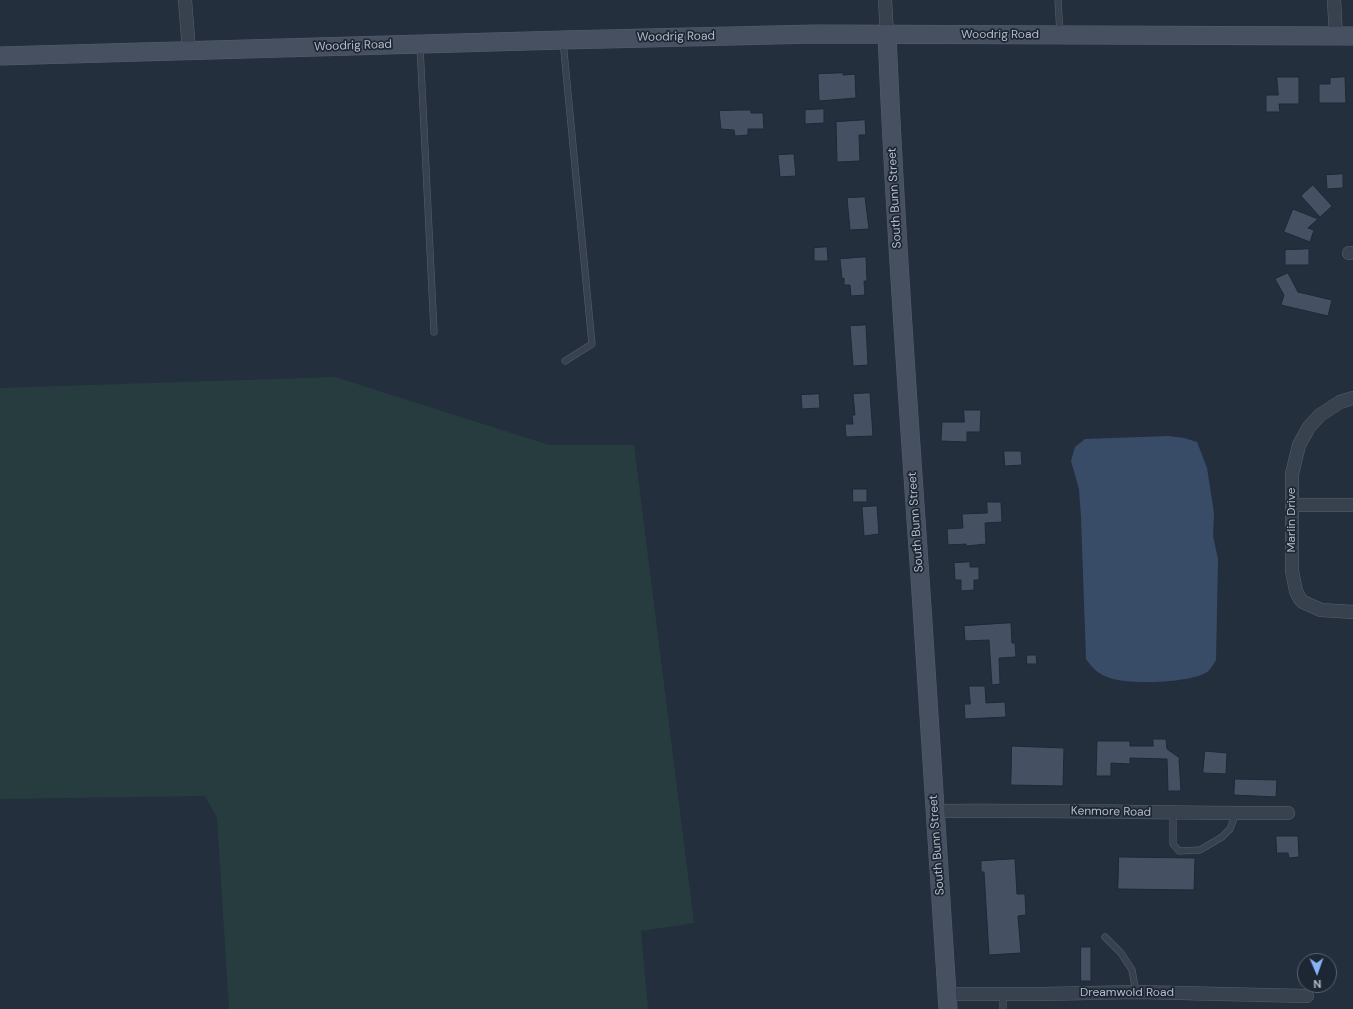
<!DOCTYPE html>
<html>
<head>
<meta charset="utf-8">
<style>
	body { margin:0 }
	#map { position:relative; width:1353px; height:1009px; overflow:hidden; background:#242f3e; font-family:"DM Sans",sans-serif }
	canvas { display:block }
	.north { position:absolute; left:1297px; top:953px; width:40px; height:40px; box-sizing:border-box; background:#1d2633; border:1px solid #59626f; border-radius:50%; rotate:178deg; font-size:11px; font-weight:700; line-height:16px; text-align:center; color:#b4bcc9 }
	.north::after { content:''; display:block; margin:auto; width:14px; height:18px; background:#8ab4f8; clip-path:polygon(50% 0,100% 100%,50% 72%,0 100%) }
</style>
</head>
<body>
<div id="map">
<canvas width="1353" height="1009"></canvas>
<div class="north">N</div>
</div>
<script>
const c = document.querySelector('canvas').getContext('2d');
c.lineJoin = 'round';
function fillPath(path, color) { c.fillStyle = color; c.fill(path, 'evenodd'); }
function strokePath(path, color, width, dash) { c.strokeStyle = color; c.lineWidth = width; c.lineCap = dash ? 'butt' : 'round'; c.setLineDash(dash || []); c.stroke(path); }
function label(font, color, halo, rows, align = 'center') {
  c.font = font + ' "DM Sans",sans-serif'; c.lineWidth = 3.5; c.setLineDash([]); c.textBaseline = 'middle'; c.strokeStyle = halo; c.fillStyle = color; for (const [text, x, y, turn = 0] of rows) {
    c.save(); c.translate(x, y); c.rotate((+turn || 0) * Math.PI / 180); c.textAlign = isNaN(turn) ? turn : align; if (halo) c.strokeText(text, 0, 0); c.fillText(text, 0, 0); c.restore();
  }
}
const green = new Path2D(`
	M335,377L549,445H634L694,923L641,931L648,1009H229L217,818L205,796L0,799V388Z`);
const water = new Path2D(`
	M1168,436L1184,438L1197,442L1207,468L1214,513L1213,536L1218,559L1216,660C1214,663 1211,669 1207,672C1190,683 1129,685 1110,678C1098,674 1093,669 1086,659L1081,517L1079,489L1071,461L1075,447L1085,439Z`);
const building = new Path2D(`
	M843,73V75L855,74L856,98L819,101L818,74Z
	M1277,77H1299V104H1279L1280,112H1266V95H1278Z
	M1345,77L1346,103H1319V84H1330V78Z
	M824,109V123L805,124V110Z
	M738,110H751V113H763L764,129H748V135L735,136L734,130L721,129L719,111Z
	M865,120L866,135H859L860,161L837,162L836,122Z
	M794,154L796,176L780,177L778,155Z
	M1343,174V188L1327,189L1326,175Z
	M1313,185L1332,206L1320,217L1301,196Z
	M865,197L869,229L850,230L847,198Z
	M1293,209L1318,219L1308,228L1314,230L1310,242L1284,232Z
	M827,247L828,261H814V248Z
	M1309,249V265H1285V250Z
	M866,257L867,281H864L865,295L851,296L850,285H844V278L842,279L840,259Z
	M1288,273L1298,292L1332,300L1328,316L1281,305L1284,295L1275,279Z
	M866,325L868,365L853,366L850,326Z
	M870,393L873,436L846,437L845,424H853L852,415H855L853,394Z
	M819,394L820,408L802,409L801,395Z
	M964,410H981L980,432H967V442L941,441L942,422H964Z
	M1004,451H1021L1022,465L1005,466Z
	M853,489H867V502H853Z
	M987,502H1001L1002,522L985,523L986,544L966,546V544L948,545L947,529L963,528L962,514L987,513Z
	M877,506L879,534L864,536L862,507Z
	M970,562V567H979V580H974V590L961,591V580H955L954,563Z
	M1011,623L1012,643H1015L1016,657L999,658L1000,684L992,685L989,640L965,641L964,626Z
	M1027,655H1036L1037,664H1027Z
	M969,686H985L986,703L1005,702L1006,717L965,719L964,704H970Z
	M1153,739H1166L1167,749L1181,759H1179L1181,791H1168L1167,759L1130,758V764L1111,763V776H1096L1097,741H1130V746H1153Z
	M1012,746L1064,748L1063,786L1011,785Z
	M1205,751L1227,753L1226,774L1203,773Z
	M1235,779L1277,780L1276,797L1234,795Z
	M1276,836H1298L1299,857L1289,858L1288,853H1277Z
	M1119,857L1195,858L1194,890L1118,889Z
	M1015,859L1017,894H1025L1026,915L1018,916L1021,953L989,955L984,872H981V861Z
	M1081,947H1091V981H1081Z`);
const lane = new Path2D(`
	M1058,0L1060,34
	M563,41L592,344L565,361
	M420,46L434,332
	M1173,813V844L1179,851L1200,850L1222,837L1230,829L1236,813
	M1105,937L1121,953L1132,970L1136,992
	M1003,993V1009`);
const street = new Path2D(`
	M185,0L189,51
	M885,0L887,34
	M1334,0L1336,36
	M1349,253H1353
	M1353,398L1340,402L1320,415L1309,427L1299,445L1292,474V571L1296,591L1300,599L1303,602L1321,610L1353,612
	M1293,505H1353
	M935,811C1052,810 1170,813 1288,813
	M947,994H1043L1136,992L1307,996`);
const secondary = new Path2D(`
	M887,34C895,225 909,416 922,607C931,741 939,875 948,1009
	M0,56L563,40L815,34L1353,36`);
const streetNames = [
	["Woodrig Road",1000,35],
	["Woodrig Road",676,37,-1],
	["Woodrig Road",353,46,-2],
	["South Bunn Street",895,198,-93],
	["Marlin Drive",1292,520,-90],
	["South Bunn Street",916,522,-94],
	["Kenmore Road",1111,812,1],
	["South Bunn Street",937,845,-94],
	["Dreamwold Road",1127,993]
];
fillPath(green, '#263c3f');
fillPath(water, '#394c67');
fillPath(building, '#455162');
strokePath(building, '#1f2835', 1);
strokePath(lane, '#565f6c', 7);
strokePath(street, '#565f6c', 14);
strokePath(secondary, '#565f6c', 19);
strokePath(lane, '#38414e', 6);
strokePath(street, '#38414e', 13);
strokePath(secondary, '#465061', 18);
label('12px', '#b4bcc9', '#1d2633', streetNames);
</script>
</body>
</html>
